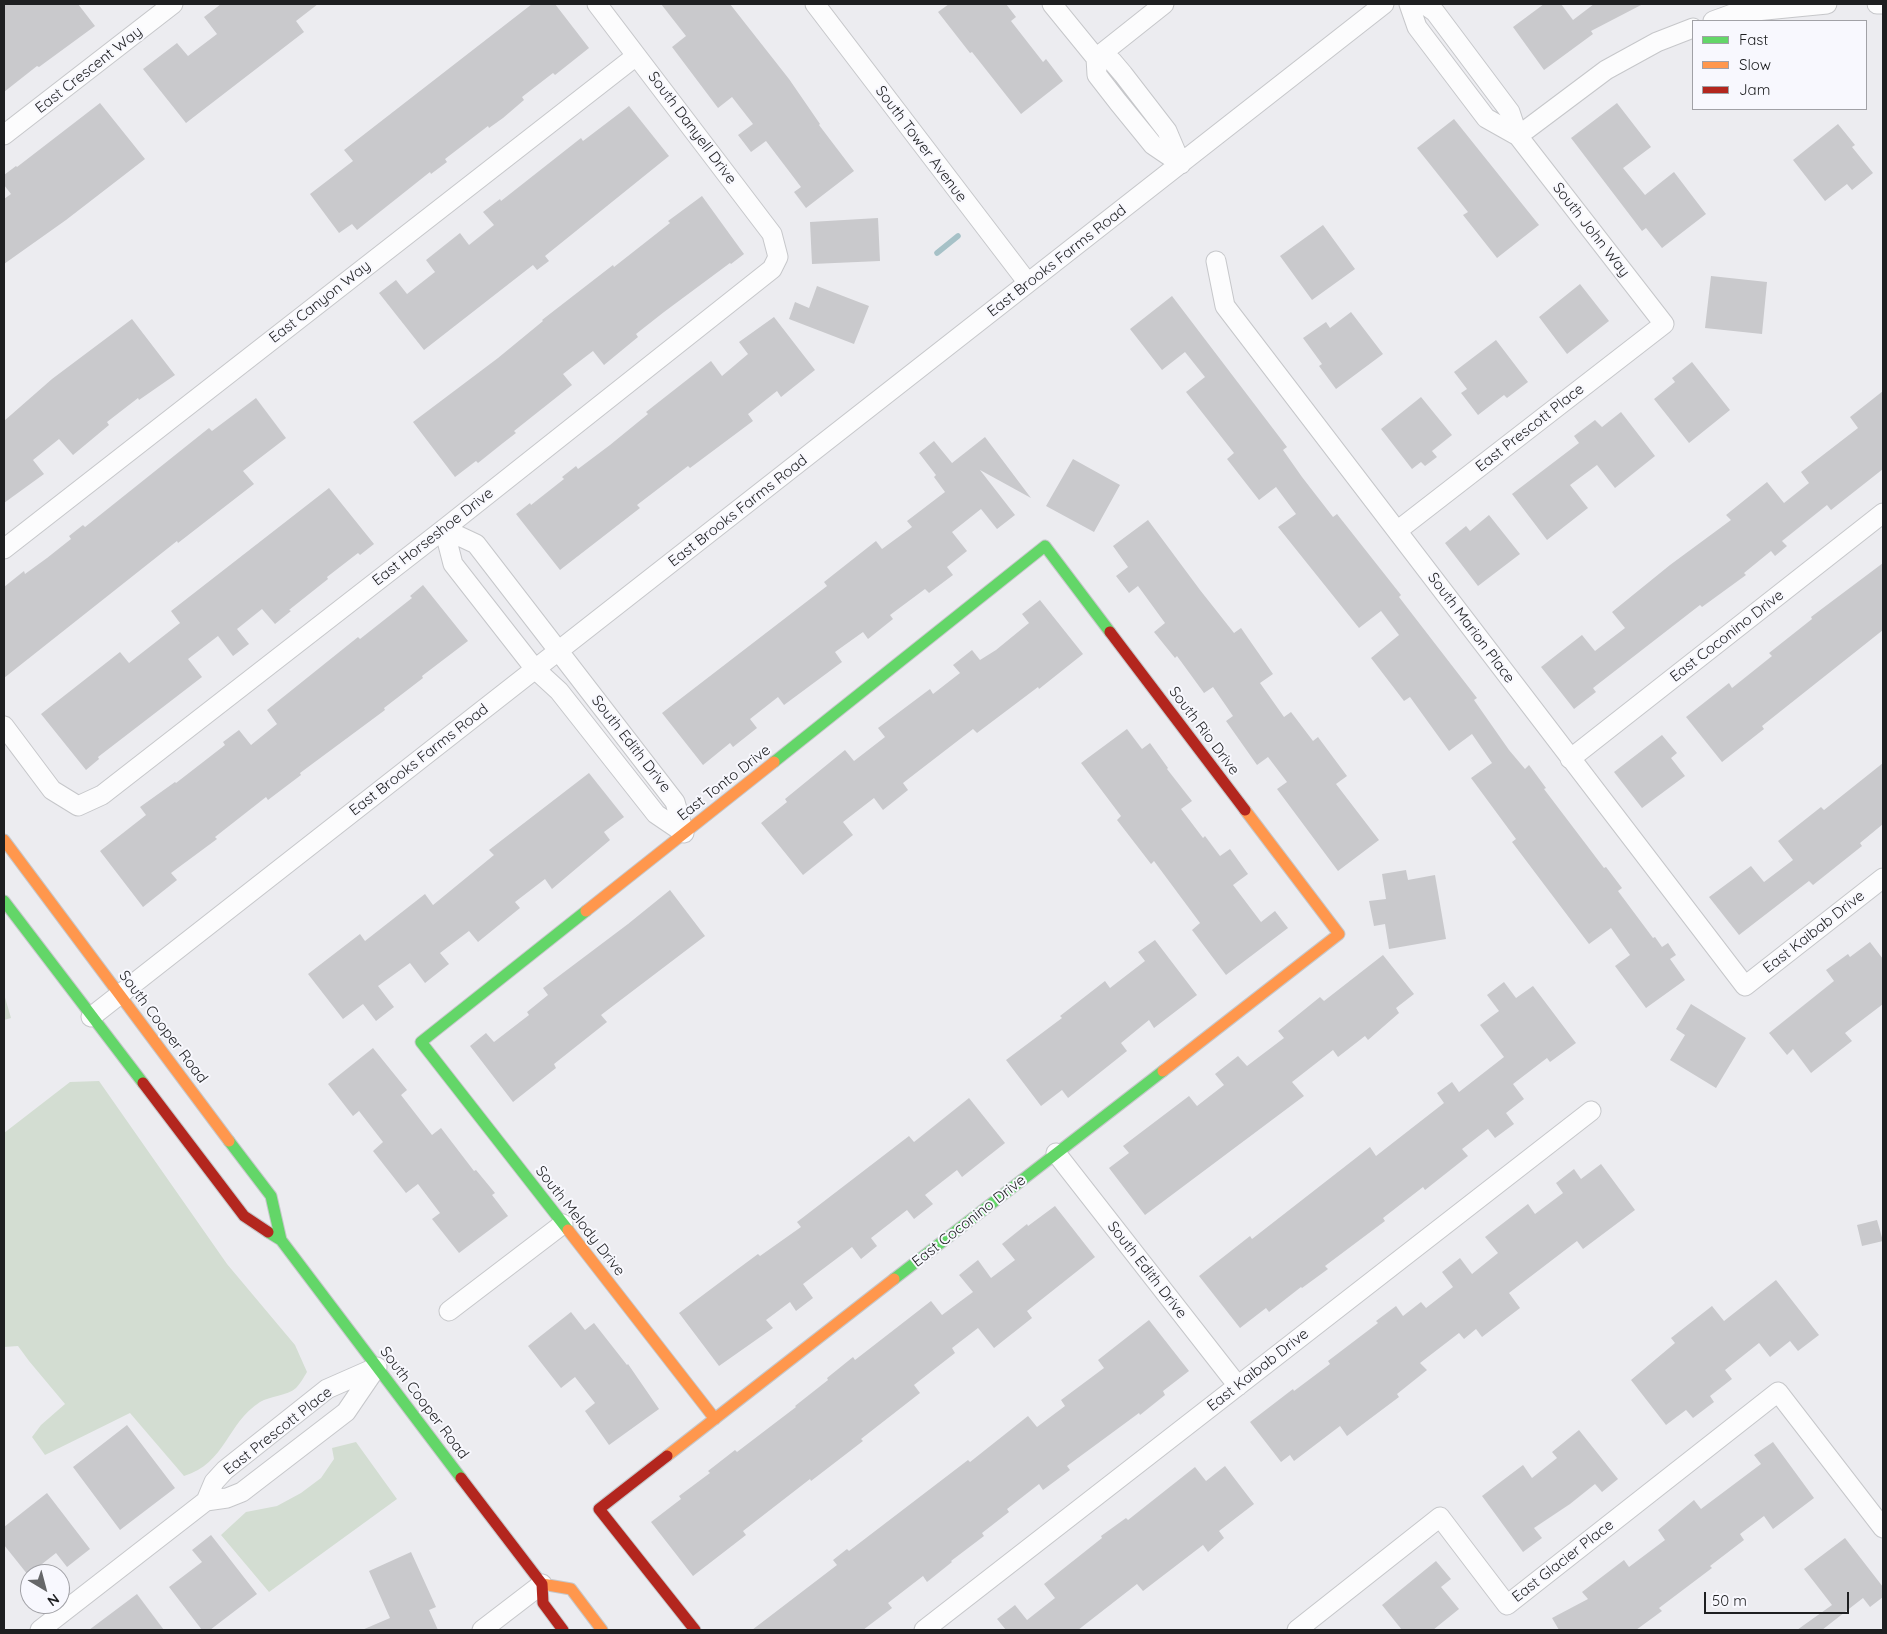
<!DOCTYPE html>
<html>
<head>
<meta charset="utf-8">
<style>
	body { margin:0 }
	#map { position:relative; width:1887px; height:1634px; overflow:hidden; background:#ececf0; font-family:Quicksand,sans-serif }
	canvas { display:block }
	.frame { position:absolute; inset:0; border:5px solid #1e1f21; pointer-events:none }
	.legend { position:absolute; left:1692px; top:20px; width:175px; height:90px; box-sizing:border-box; background:#f8f8fe; border:1px solid #a1a1a6; margin:0; padding:6px 9px; list-style:none; font-size:15px; color:#1e1f21 }
	.legend li { display:flex; align-items:center; gap:10px; height:25px }
	.legend b { width:25px; border:1px solid #a1a1a6 }
	.north { position:absolute; left:20px; top:1564px; width:50px; height:50px; box-sizing:border-box; background:#f8f8fe; border:1px solid #a1a1a6; border-radius:50%; rotate:143deg; font-size:14px; font-weight:700; line-height:20px; text-align:center; color:#1e1f21 }
	.north::after { content:''; display:block; margin:auto; width:18px; height:22px; background:#666769; clip-path:polygon(50% 0,100% 100%,50% 72%,0 100%) }
	.scale { position:absolute; left:1704px; top:1592px; width:145px; height:22px; box-sizing:border-box; border:2px solid #1e1f21; border-top:0; padding-left:6px; font-size:15px; line-height:18px; white-space:nowrap; color:#1e1f21; -webkit-text-stroke:4px #f8f8fe; paint-order:stroke }
</style>
</head>
<body>
<div id="map">
<canvas width="1887" height="1634"></canvas>
<div class="frame"></div>
<ul class="legend">
<li><b style="height:6px;background:#63d668"></b>Fast</li>
<li><b style="height:6px;background:#ff974d"></b>Slow</li>
<li><b style="height:6px;background:#b3261e"></b>Jam</li>
</ul>
<div class="north">N</div>
<div class="scale">50 m</div>
</div>
<script>
const c = document.querySelector('canvas').getContext('2d');
c.lineJoin = 'round';
function fillPath(path, color) { c.fillStyle = color; c.fill(path, 'evenodd'); }
function strokePath(path, color, width, dash) { c.strokeStyle = color; c.lineWidth = width; c.lineCap = dash ? 'butt' : 'round'; c.setLineDash(dash || []); c.stroke(path); }
function label(font, color, halo, rows, align = 'center') {
  c.font = font + ' Quicksand,sans-serif'; c.lineWidth = 4; c.setLineDash([]); c.textBaseline = 'middle'; c.strokeStyle = halo; c.fillStyle = color; for (const [text, x, y, turn = 0] of rows) {
    c.save(); c.translate(x, y); c.rotate((+turn || 0) * Math.PI / 180); c.textAlign = isNaN(turn) ? turn : align; if (halo) c.strokeText(text, 0, 0); c.fillText(text, 0, 0); c.restore();
  }
}
const green = new Path2D(`
	M4,994L11,1018L4,1020Z
	M99,1081L227,1264L295,1345L307,1372C304,1377 300,1384 296,1388C287,1396 270,1396 260,1402C227,1423 226,1463 184,1476L130,1413L45,1455L32,1437L41,1425L65,1404L29,1361L18,1346L4,1347V1133L70,1082Z
	M356,1442L397,1499L269,1592L221,1535L246,1512L277,1506L301,1493L321,1478L334,1459L332,1448Z`);
const stream = new Path2D(`
	M937,253L958,236`);
const building = new Path2D(`
	M4,4H78L95,26L39,67L37,66L4,92Z
	M221,4H318L296,21L304,32L186,123L143,69L177,43L188,56L217,34L204,17Z
	M532,4H555L589,48L555,75L553,73L522,97L524,100L503,118L489,128L488,126L445,159L447,162L431,174L430,172L357,230L352,224L339,233L310,194L353,161L344,150Z
	M661,4H730L789,79L820,124L819,125L854,171L806,208L794,192L801,187L766,141L751,152L738,135L753,124L732,97L718,108L672,47L686,36Z
	M949,4H1006L1016,17L1011,21L1043,62L1046,59L1063,81L1021,114L972,52L970,53L938,12Z
	M1544,4H1561L1573,20L1594,4H1643L1591,31L1593,34L1544,70L1513,27Z
	M100,103L145,159L66,220L4,264V199L11,194L4,185V175L16,166L17,167Z
	M1617,103L1651,147L1623,168L1645,195L1674,172L1706,214L1662,248L1646,228L1642,231L1571,138Z
	M629,106L669,156L545,256L549,261L537,270L533,265L424,350L379,293L396,280L407,294L435,272L426,260L460,233L469,245L494,225L483,212L500,199L501,201L581,138L583,141Z
	M1454,119L1539,225L1497,258L1463,215L1468,212L1417,148Z
	M1838,124L1855,145L1852,147L1873,173L1852,190L1847,184L1825,201L1793,160Z
	M702,196L744,254L731,264L730,263L664,312L636,334L638,337L604,365L593,351L563,374L572,385L514,431L516,433L503,443L478,463L476,461L455,477L413,422L498,358L543,321L542,320L613,265L614,267L670,223L668,221Z
	M878,218L880,261L812,264L810,222Z
	M1323,225L1355,269L1312,300L1280,256Z
	M1711,276L1767,282L1762,334L1705,328Z
	M1580,284L1609,321L1567,354L1539,317Z
	M817,286L869,306L854,344L789,319L795,302L809,308Z
	M1172,296L1287,447L1283,450L1302,477L1333,517L1337,514L1401,595L1399,597L1477,698L1474,700L1509,750L1525,769L1529,765L1546,788L1544,789L1604,868L1606,867L1622,888L1618,891L1653,938L1655,937L1662,947L1668,943L1676,955L1670,959L1685,980L1646,1008L1615,966L1630,955L1611,928L1589,944L1512,842L1516,839L1471,778L1492,763L1472,734L1449,751L1410,697L1404,701L1371,658L1399,635L1381,611L1359,628L1278,527L1296,514L1276,487L1259,500L1227,459L1234,453L1186,392L1205,377L1185,352L1162,370L1130,329Z
	M1351,312L1383,354L1336,389L1319,366L1322,364L1303,338L1326,322L1330,328Z
	M774,317L815,370L781,397L777,391L748,414L753,421L690,468L688,466L637,505L640,508L560,570L516,514L530,503L531,505L564,479L562,477L576,466L578,469L610,445L648,414L646,412L711,361L722,376L748,354L739,342Z
	M132,319L175,375L139,400L138,398L107,422L109,425L73,455L59,439L33,460L44,474L4,503V421L52,379Z
	M1496,340L1528,382L1507,398L1504,395L1478,415L1461,393L1467,389L1454,372Z
	M1692,362L1730,410L1689,443L1654,399L1675,382L1672,378Z
	M1883,391V469L1831,510L1827,505L1782,541L1787,546L1775,556L1771,551L1744,573L1746,575L1702,607L1700,605L1593,688L1596,692L1574,709L1541,667L1582,635L1595,651L1625,628L1612,612L1670,565L1731,520L1726,515L1767,482L1784,503L1809,483L1801,472L1858,428L1850,417Z
	M1421,397L1452,435L1432,451L1437,457L1425,466L1421,462L1412,469L1381,429Z
	M256,398L286,438L243,471L254,484L178,543L177,541L4,678V587L24,571L25,574L47,558L71,539L69,536L83,525L85,527L209,428L212,431Z
	M1621,412L1655,456L1615,488L1597,465L1570,485L1588,508L1547,540L1512,494L1579,443L1574,436L1595,420L1602,427Z
	M985,437L1031,498L980,470L1015,515L997,529L981,509L952,532L967,551L947,567L953,575L929,593L925,589L890,615L893,619L868,639L863,632L835,652L842,662L784,705L778,697L750,719L757,728L733,747L730,743L703,765L662,713L827,586L824,582L876,541L882,549L912,527L907,521L945,492L934,477L936,475L919,453L934,441L952,463Z
	M1073,459L1120,485L1094,532L1046,506Z
	M329,488L374,544L360,555L358,553L327,577L328,579L289,610L291,611L275,624L262,609L237,629L249,644L233,656L218,636L188,659L202,677L98,757L99,759L86,770L41,714L120,652L129,663L180,623L171,611Z
	M1489,515L1520,554L1478,586L1445,543L1466,526L1470,531Z
	M1148,520L1200,590L1234,633L1241,628L1273,674L1260,683L1284,717L1291,712L1313,741L1318,737L1347,776L1336,784L1379,840L1338,871L1277,789L1287,782L1268,757L1257,765L1226,721L1233,716L1213,687L1204,693L1177,656L1175,658L1154,632L1165,623L1138,586L1129,593L1116,576L1128,567L1113,546Z
	M1883,563V630L1762,726L1764,729L1722,762L1686,717L1729,683L1732,688L1772,656L1769,653L1812,619L1811,617Z
	M423,585L468,641L422,676L423,678L384,708L385,710L300,773L301,775L268,800L266,797L215,837L217,839L171,873L177,880L143,907L100,851L146,815L140,807L175,782L176,783L225,745L223,742L239,730L251,745L277,724L267,710L358,637L360,639L412,598L410,596Z
	M1040,600L1083,654L1039,689L1038,687L977,733L973,729L903,783L908,790L883,810L874,798L843,822L853,835L803,875L761,823L787,802L785,799L845,750L854,761L885,737L878,728L930,689L933,694L960,673L953,665L972,650L980,660L996,650L1029,623L1022,614Z
	M1127,729L1142,749L1150,743L1168,768L1167,769L1192,801L1181,809L1203,838L1205,836L1220,856L1230,849L1248,874L1233,885L1261,922L1275,911L1288,928L1226,975L1192,930L1200,923L1154,861L1151,864L1117,820L1121,816L1081,763Z
	M1662,735L1677,753L1671,758L1685,776L1642,808L1614,772Z
	M1883,763V824L1860,843L1862,846L1813,885L1809,881L1739,935L1709,897L1751,866L1764,882L1793,860L1778,841L1821,807L1824,810Z
	M589,773L624,817L604,832L610,840L552,889L545,879L515,902L520,908L478,942L469,931L440,953L449,964L425,983L410,963L378,986L394,1007L376,1021L363,1004L343,1019L308,974L360,934L365,941L425,894L433,905L494,855L489,850Z
	M1406,870L1408,880L1435,875L1446,939L1389,949L1385,924L1374,926L1369,901L1386,899L1382,874Z
	M670,890L705,936L601,1015L607,1022L554,1064L556,1068L513,1102L470,1046L486,1033L494,1042L529,1015L527,1012L548,995L543,988L628,924Z
	M1155,940L1197,995L1154,1028L1149,1020L1121,1043L1127,1051L1068,1098L1062,1090L1041,1106L1006,1060L1062,1018L1060,1016L1105,981L1110,988L1145,961L1138,952Z
	M1870,942L1883,959V1004L1845,1033L1852,1041L1811,1073L1793,1049L1787,1055L1769,1033L1834,981L1826,970L1848,954L1850,957Z
	M1383,955L1414,994L1396,1008L1399,1013L1368,1040L1365,1036L1338,1057L1333,1050L1292,1082L1304,1096L1145,1215L1109,1168L1129,1153L1123,1146L1189,1096L1197,1106L1224,1085L1215,1074L1238,1056L1247,1066L1284,1038L1278,1031L1320,997L1324,1001Z
	M1504,982L1516,998L1533,986L1576,1043L1550,1062L1547,1058L1513,1084L1524,1099L1506,1113L1514,1124L1495,1138L1488,1129L1462,1149L1468,1156L1425,1190L1423,1187L1383,1218L1385,1221L1325,1266L1328,1269L1302,1288L1301,1287L1269,1312L1266,1308L1240,1328L1199,1276L1250,1236L1252,1239L1370,1147L1376,1156L1444,1103L1437,1093L1452,1082L1459,1092L1504,1057L1480,1025L1499,1011L1487,995Z
	M1691,1004L1746,1038L1716,1088L1670,1060L1685,1035L1676,1029Z
	M373,1048L407,1090L401,1095L432,1135L441,1128L474,1171L476,1170L495,1193L492,1195L508,1216L459,1253L432,1219L440,1213L418,1184L406,1193L373,1151L383,1142L359,1111L353,1116L328,1084Z
	M969,1098L1005,1143L962,1177L957,1170L925,1195L933,1204L914,1219L907,1210L871,1238L877,1246L861,1259L852,1247L803,1284L813,1298L796,1311L790,1302L766,1320L773,1328L719,1366L679,1313L731,1274L758,1254L760,1256L801,1227L797,1222L909,1136L914,1142Z
	M1601,1164L1635,1210L1583,1249L1577,1241L1509,1293L1520,1308L1482,1337L1476,1329L1464,1339L1459,1333L1420,1363L1427,1370L1397,1394L1399,1397L1347,1436L1340,1426L1294,1461L1290,1455L1281,1462L1250,1422L1293,1389L1294,1391L1330,1364L1328,1361L1378,1323L1376,1321L1396,1306L1403,1316L1421,1302L1426,1308L1453,1287L1442,1272L1460,1258L1472,1274L1498,1253L1485,1237L1528,1204L1535,1214L1563,1193L1556,1183L1574,1169L1581,1179Z
	M1055,1206L1095,1257L1027,1311L1032,1318L994,1348L978,1328L952,1348L955,1353L914,1385L920,1393L861,1439L863,1441L811,1481L810,1479L743,1531L746,1535L693,1576L651,1522L681,1499L679,1496L710,1473L708,1471L735,1450L737,1452L796,1407L795,1406L828,1380L827,1378L853,1357L855,1360L931,1301L942,1315L973,1292L959,1275L978,1260L991,1278L1015,1260L1002,1244L1027,1224L1028,1226Z
	M1877,1220L1883,1241L1862,1246L1857,1225Z
	M1776,1280L1819,1335L1798,1351L1790,1341L1770,1357L1759,1343L1725,1370L1732,1379L1710,1396L1714,1402L1693,1418L1686,1410L1666,1425L1631,1380L1675,1343L1671,1338L1712,1306L1724,1321Z
	M571,1312L585,1330L594,1323L627,1365L628,1364L659,1409L609,1445L585,1411L595,1403L575,1377L561,1388L528,1346Z
	M1149,1320L1189,1371L1163,1391L1165,1395L1140,1415L1139,1413L1067,1466L1070,1470L1043,1490L1039,1484L1007,1509L1009,1512L982,1533L984,1536L951,1561L952,1562L927,1582L923,1576L888,1603L892,1608L863,1630H752L837,1565L833,1560L847,1549L849,1551L968,1460L970,1462L1028,1416L1037,1427L1065,1406L1061,1400L1104,1368L1098,1360Z
	M127,1425L175,1488L120,1530L73,1467Z
	M1579,1430L1618,1479L1602,1492L1595,1484L1570,1504L1534,1528L1542,1538L1523,1552L1482,1496L1523,1465L1532,1478L1557,1458L1552,1452Z
	M1773,1442L1814,1498L1773,1529L1764,1516L1740,1534L1744,1540L1710,1566L1712,1568L1659,1608L1662,1611L1636,1630H1559L1552,1618L1588,1599L1582,1592L1624,1560L1629,1567L1665,1540L1658,1530L1694,1500L1701,1509L1761,1464L1754,1455Z
	M1225,1466L1254,1504L1219,1531L1224,1538L1208,1552L1203,1545L1143,1591L1137,1584L1078,1630H1006L997,1619L1015,1605L1027,1620L1055,1598L1044,1584L1102,1538L1101,1536L1126,1518L1128,1520L1195,1467L1206,1481Z
	M47,1493L90,1549L67,1567L56,1553L28,1575L4,1545V1527Z
	M211,1535L257,1594L210,1630H202L169,1587L202,1562L192,1550Z
	M1845,1538L1883,1587V1597L1870,1607L1863,1598L1822,1630H1797L1832,1605L1804,1569Z
	M411,1552L436,1607L429,1610L438,1630H362L390,1618L369,1571Z
	M1436,1561L1451,1579L1441,1587L1459,1609L1433,1630H1402L1382,1605Z
	M137,1594L164,1630H89Z`);
const street = new Path2D(`
	M815,4L1028,283
	M1052,4L1096,58L1097,75L1118,102L1153,145L1181,164
	M1409,4L1417,27L1486,118L1518,136
	M1877,4H1883
	M1713,21L1735,13L1827,4
	M1096,58L1112,61L1123,74L1167,131L1181,164
	M1096,58L1164,4
	M4,135L173,4
	M1518,136L1606,70L1657,42L1693,28
	M1216,261L1225,306L1745,986L1883,878
	M444,529L476,544L675,802L684,833
	M444,529L453,564L535,669L559,691L656,814L684,833
	M1397,531L1664,324L1518,136L1510,112L1435,12L1424,4
	M4,549L636,56
	M4,726L52,790L78,806L102,795L444,529L772,269L778,257L772,234L597,4
	M1570,759L1883,513
	M91,1017L1384,4
	M1056,1153L1238,1386
	M449,1311L563,1224
	M206,1501L227,1498L242,1492L346,1412L376,1368
	M40,1630L206,1501L214,1482L225,1470L327,1389L377,1367
	M482,1630L542,1584
	M924,1630L1591,1111
	M1297,1630L1440,1517L1507,1605L1778,1392L1883,1528`);
const fast = new Path2D(`
	M774,762L1045,546L1110,632
	M4,901L143,1083
	M229,1141L271,1196L281,1240
	M568,1230L421,1042L586,911
	M268,1232L281,1240L461,1478
	M894,1279L1163,1071`);
const slow = new Path2D(`
	M4,840L229,1141
	M586,911L774,762
	M1163,1071L1339,934L1245,810
	M568,1230L715,1419
	M667,1456L894,1279
	M542,1584L571,1589L602,1630`);
const jam = new Path2D(`
	M1110,632L1245,810
	M143,1083L244,1216L268,1232
	M667,1456L599,1509L695,1630
	M461,1478L542,1584L543,1603L563,1630`);
const streetNames = [
	["East Crescent Way",89,70,-38],
	["South Danyell Drive",692,128,53],
	["South Tower Avenue",921,144,53],
	["South John Way",1591,230,52],
	["East Brooks Farms Road",1057,261,-38],
	["East Canyon Way",320,302,-38],
	["East Prescott Place",1530,428,-38],
	["East Brooks Farms Road",738,511,-38],
	["East Horseshoe Drive",433,537,-38],
	["South Marion Place",1471,628,53],
	["East Coconino Drive",1727,636,-38],
	["South Rio Drive",1204,731,53],
	["South Edith Drive",631,744,52],
	["East Brooks Farms Road",419,760,-38],
	["East Tonto Drive",724,783,-38],
	["East Kaibab Drive",1814,932,-38],
	["South Cooper Road",163,1027,53],
	["South Melody Drive",580,1221,52],
	["East Coconino Drive",969,1221,-38],
	["South Edith Drive",1147,1270,52],
	["East Kaibab Drive",1258,1370,-38],
	["South Cooper Road",424,1403,53],
	["East Prescott Place",278,1431,-38],
	["East Glacier Place",1563,1561,-38]
];
fillPath(green, '#d3ddd2');
strokePath(stream, '#a6c1c7', 5.5);
fillPath(building, '#c9c9cc');
strokePath(street, '#c6c7ca', 21);
strokePath(fast, '#c6c7ca', 13);
strokePath(slow, '#c6c7ca', 13);
strokePath(jam, '#c6c7ca', 13);
strokePath(street, '#fcfcfd', 19);
strokePath(fast, '#63d668', 11);
strokePath(slow, '#ff974d', 11);
strokePath(jam, '#b3261e', 11);
label('15px', '#1e1f21', '#f8f8fe', streetNames);
</script>
</body>
</html>
